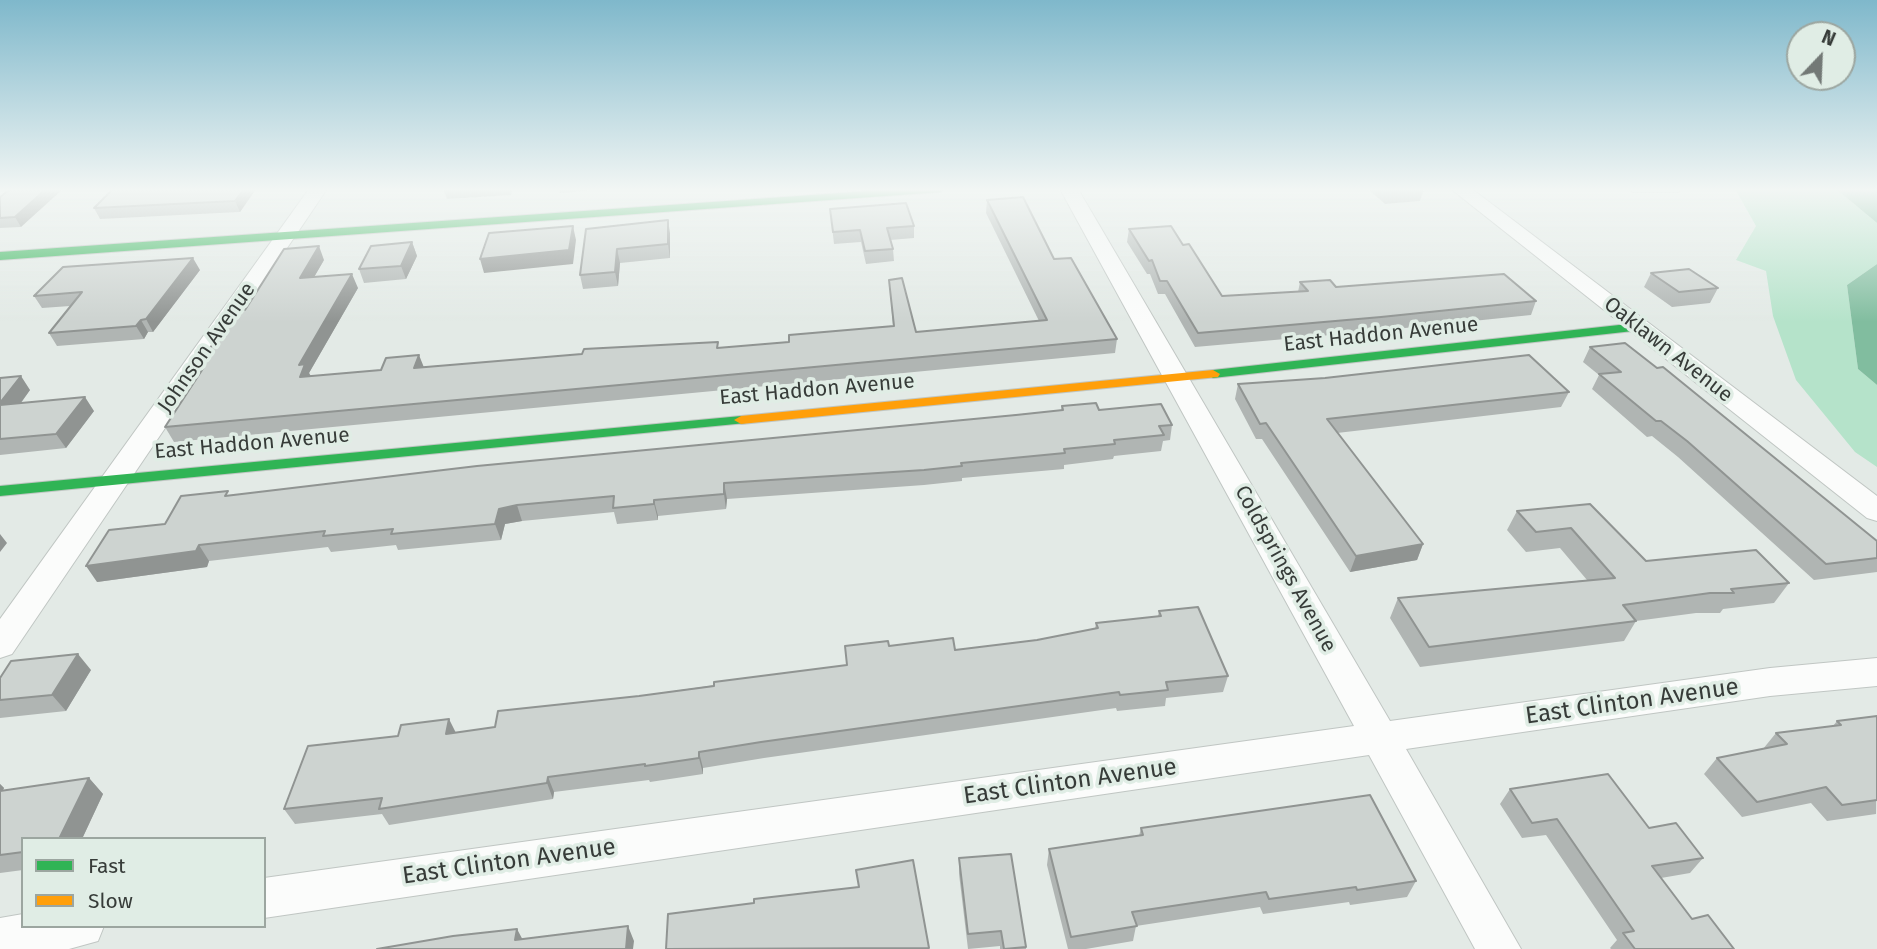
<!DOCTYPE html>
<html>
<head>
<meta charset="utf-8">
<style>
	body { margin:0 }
	#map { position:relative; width:1877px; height:949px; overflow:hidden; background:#e3eae6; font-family:"Fira Sans",sans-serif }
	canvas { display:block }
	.legend { position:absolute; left:21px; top:837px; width:245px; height:91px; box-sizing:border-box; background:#e0ede5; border:2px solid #9ca6a0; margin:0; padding:9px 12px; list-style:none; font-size:21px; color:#373c39 }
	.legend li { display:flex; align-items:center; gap:14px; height:35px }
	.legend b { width:35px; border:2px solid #9ca6a0 }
	.north { position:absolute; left:1786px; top:21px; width:70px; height:70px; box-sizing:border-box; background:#e0ede5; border:2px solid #9ca6a0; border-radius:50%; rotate:23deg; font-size:19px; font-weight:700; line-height:28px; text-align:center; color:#373c39 }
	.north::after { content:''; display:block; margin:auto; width:24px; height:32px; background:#737976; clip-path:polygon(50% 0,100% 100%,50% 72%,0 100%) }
</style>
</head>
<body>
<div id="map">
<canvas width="1877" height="949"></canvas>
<ul class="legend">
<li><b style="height:9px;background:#30b455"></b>Fast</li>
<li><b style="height:9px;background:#ff9f0a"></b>Slow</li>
</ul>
<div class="north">N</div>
</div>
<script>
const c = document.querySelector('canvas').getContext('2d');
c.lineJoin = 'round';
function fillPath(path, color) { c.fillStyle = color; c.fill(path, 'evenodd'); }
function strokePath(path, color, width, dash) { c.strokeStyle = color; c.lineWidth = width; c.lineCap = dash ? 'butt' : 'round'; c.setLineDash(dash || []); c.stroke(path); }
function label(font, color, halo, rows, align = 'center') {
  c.font = font + ' "Fira Sans",sans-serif'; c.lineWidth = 7; c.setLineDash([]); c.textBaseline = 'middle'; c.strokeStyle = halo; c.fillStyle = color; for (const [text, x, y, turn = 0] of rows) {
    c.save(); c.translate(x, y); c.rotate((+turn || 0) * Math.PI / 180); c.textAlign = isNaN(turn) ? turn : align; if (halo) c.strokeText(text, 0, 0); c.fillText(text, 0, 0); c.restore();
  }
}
const green = new Path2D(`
	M1735,189H1836L1877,223V264L1847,285L1858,369L1877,385V467L1855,452L1796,380L1773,316L1766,271L1736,260L1756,226Z`);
const water = new Path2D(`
	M1836,189H1877V223Z
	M1877,264V385L1858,369L1847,285Z`);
const lane = new Path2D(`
	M1628,189H1683L1678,192H1633Z`);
const street = new Path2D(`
	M309,189H327L12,654L0,658V619Z
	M1060,189H1078L1390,721L1770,668L1877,658V686L1770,696L1406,749L1521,949H1475L1369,755L264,918V878L1354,726Z
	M1451,189H1472L1877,496V521L1867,518Z
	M23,914V926H104L98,941L69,949H0V918Z`);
const fast = new Path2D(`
	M897,189H945L940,192L0,260V252Z
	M1637,323L1644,327L1642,330L1213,378L1206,374L1213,370Z
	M741,416L748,420L746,423L0,496V486Z`);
const slow = new Path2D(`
	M1213,370L1220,374L1218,377L741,424L734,420L741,416Z`);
const wall = new Path2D(`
	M11,189L21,227L0,228V197Z
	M256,189L240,212L100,219L94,208Z
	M443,189H513L511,195L447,199Z
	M559,189H588L587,191L560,193Z
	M1368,189H1424L1420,201L1385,204Z
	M987,200L1054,259L1117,339L1115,353L174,442L165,427L200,373L197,368L245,310L324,260L314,277L358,288L309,373L311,376L582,354L718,342V348L789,342L893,326L889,280L916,332L1039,321L986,213Z
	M830,209L914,226V238L890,240L893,249L894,261L866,264L861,242L834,244Z
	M586,229L670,233V258L620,263L618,286L583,289L580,275Z
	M1129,229L1183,245L1222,296L1298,292L1300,282L1336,287L1536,301L1531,315L1376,331L1195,347L1165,294H1158L1150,274H1147L1127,242Z
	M412,242L417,256L406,279L364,283L359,269Z
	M200,270L153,332H148L144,339L57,346L49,333L70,306L42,308L34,296Z
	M1651,273L1718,288L1710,303L1672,307L1644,287Z
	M1590,347L1877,541V572L1814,580L1678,457L1652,436L1647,437L1592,389L1599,375L1583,362Z
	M0,378L30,390L21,403L94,411L66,448L0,455Z
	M1238,384L1569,392L1561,407L1337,433L1423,544L1417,560L1350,572L1262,439H1256L1235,399Z
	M1062,406L1099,410L1172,425L1170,440L1163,441L1161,451L1114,456L1113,459L1064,465V469L962,478V481L924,485L727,499L726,509L658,516V520L617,524L614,512L522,521L505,524L501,540L398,550L396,545L331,552L328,547L209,561L207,567L97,582L165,524L230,495L1061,410Z
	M1590,504L1646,561L1789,583L1774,603L1723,609L1720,613H1696L1636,621L1624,641L1420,667L1390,618L1398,598L1587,580L1560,548L1526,552L1507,530L1517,511Z
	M1159,611L1228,676L1223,692L1166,698L1165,706L1117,711L1116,708L764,758L703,768V774L650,782L649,780L554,792L553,799L389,825L382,814L295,824L284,809L398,736L456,733L495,727L639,696L847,666L889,646L955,650L1037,640L1095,629L1096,623L1158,616Z
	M91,670L66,711L0,718V678Z
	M1877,716L1876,814L1827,821L1811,803L1742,817L1704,774L1717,758L1763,749L1776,733L1833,726L1837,721Z
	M89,778L103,794L82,839H23V870L0,873V784L4,788L3,791Z
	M1510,789L1649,828L1703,858L1690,873L1661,878L1692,919L1734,949H1611L1610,948L1617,940L1546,835L1522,838L1500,804Z
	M1141,828L1416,881L1407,897L1350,905L1349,902L1263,914L1260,907L1136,926L1133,941L1086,949H1068L1047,865L1049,849L1139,836Z
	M959,858L1026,947V949H1000V946L968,949L959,874Z`);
const shadedWall = new Path2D(`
	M46,189H63L21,227L15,217Z
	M244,189H256L240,212L235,201Z
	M668,220L670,233V258L668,244Z
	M573,226L576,240L573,264L484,273L480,259Z
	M412,242L417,256L406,279L401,266Z
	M319,246L324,260L306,291L300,278Z
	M617,249L620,263L618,286L615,272Z
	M193,258L200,270L153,332L146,319Z
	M352,274L358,288L309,373L312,379L300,377L299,365Z
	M141,320L148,332L144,339L136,326Z
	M419,355L425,370L414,368Z
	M21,376L30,390L9,419L0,407V403Z
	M85,397L94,411L66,448L56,434Z
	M724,483L727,499L726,509L724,494Z
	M654,500L658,516V520L654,504Z
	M517,505L522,521L505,524L501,540L495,524L499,509Z
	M0,534L7,543L0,552Z
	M1423,544L1417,560L1350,572L1356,556Z
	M199,545L209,561L207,567L97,582L86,566Z
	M78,654L91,670L66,711L52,695Z
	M449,719L457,735L446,734Z
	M699,752L703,768V774L699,758Z
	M548,777L554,792L553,799L547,783Z
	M89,778L103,794L82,839H59Z
	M0,784L4,788L0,795Z
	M628,926L634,941L633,949H626Z
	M517,929L525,944L515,940Z`);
const building = new Path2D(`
	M11,189H46L15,217L0,218V197Z
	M113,189H244L235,201L94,208Z
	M1386,189H1414L1389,191Z
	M1023,197L1054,259L1071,258L1117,339L165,427L204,367L197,368L218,336L235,310H245L284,249L319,246L300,278L352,274L299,365L305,364L300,377L381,370L386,358L419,355L414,368L582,354L584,349L718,342L717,348L789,342V335L894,326L889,280L902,278L916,332L1047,320L987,200Z
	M906,203L914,226L887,228L893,249L865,251L860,230L833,232L830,209Z
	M668,220V244L617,249L615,272L580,275L586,229Z
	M573,226L569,250L480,259L489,233Z
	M1171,226L1183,245L1189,244L1222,296L1308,291L1300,282L1330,280L1336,287L1504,274L1536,301L1381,317L1198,333L1167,281H1160L1152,260L1149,261L1129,229Z
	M412,242L401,266L359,269L371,246Z
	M193,258L146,319L141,320L136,326L49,333L82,292L34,296L63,267Z
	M1689,269L1718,288L1679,292L1651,273Z
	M1625,343L1657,368L1663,367L1877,541V558L1826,564L1687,441L1661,421H1656L1599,374L1621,372L1590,347Z
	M1529,355L1569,392L1327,419L1423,544L1356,556L1266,423L1260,424L1238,384L1325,378Z
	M21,376L0,403V378Z
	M85,397L56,434L0,439V405Z
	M1096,403L1099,410L1161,404L1172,425L1159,426L1164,435L1114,440L1115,444L1064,449L1065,453L961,463L962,466L924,470L724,483V494L654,500V504L613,508L614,496L517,505L499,509L495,524L391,534L393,529L323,536L325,531L199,545L196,551L86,566L109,530L165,524L181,496L228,491L225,496L477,466L1016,415L1063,410L1062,406Z
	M1590,504L1646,561L1756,550L1789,583L1731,589L1734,593H1710L1623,605L1636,621L1429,647L1398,598L1615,578L1571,528L1536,532L1517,511Z
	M1198,607L1228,676L1166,682L1168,690L1120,695L1119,692L761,742L699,752V758L645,766V764L548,777L547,783L379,809L382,798L284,809L308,746L398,736L401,725L449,719L446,734L495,727L498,711L639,696L714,686V682L847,665L845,646L888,641L889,646L953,638L955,650L1037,640L1098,628L1096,623L1161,616L1159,611Z
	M78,654L52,695L0,700V678L11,661Z
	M1877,716V800L1842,805L1826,787L1757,802L1717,758L1787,744L1776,733L1841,725L1837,721Z
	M1608,774L1649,828L1676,823L1703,858L1652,866L1692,919L1708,915L1734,949H1635L1623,933L1634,931L1557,819L1532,823L1510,789Z
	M89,778L59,839H23V852L0,855V791Z
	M1370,795L1416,881L1357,890L1356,887L1269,899L1266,892L1132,912L1137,926L1071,937L1049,849L1143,835L1141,828Z
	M1011,854L1026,947L1004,949L1001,931L968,934L959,858Z
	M913,860L929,948L666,949L668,914L754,903V899L859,887L856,870Z
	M628,926L626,949H377L453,936L517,929L515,940Z`);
const streetNames = [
	["East Haddon Avenue",1381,335,-6],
	["Johnson Avenue",207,348,-55],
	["Oaklawn Avenue",1668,350,38],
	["East Haddon Avenue",817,390,-5],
	["East Haddon Avenue",252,444,-5],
	["Coldsprings Avenue",1285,569,61]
];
const nearStreetnames = [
	["East Clinton Avenue",1632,702,-8],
	["East Clinton Avenue",1070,782,-8],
	["East Clinton Avenue",509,862,-8]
];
fillPath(green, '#b5e3ca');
fillPath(water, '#81bd9f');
strokePath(lane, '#c0c6c3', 2);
strokePath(street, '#c0c6c3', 2);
strokePath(fast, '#c0c6c3', 2);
strokePath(slow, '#c0c6c3', 2);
fillPath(lane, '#fbfcfb');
fillPath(street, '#fbfcfb');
fillPath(fast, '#30b455');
fillPath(slow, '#ff9f0a');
fillPath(wall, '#b0b5b3');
fillPath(shadedWall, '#909492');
fillPath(building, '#cdd3d0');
strokePath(building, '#909492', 2);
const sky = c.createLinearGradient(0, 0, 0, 322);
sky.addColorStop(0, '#7fb8cb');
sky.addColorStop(0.59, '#f2f6f4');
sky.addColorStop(1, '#f2f6f400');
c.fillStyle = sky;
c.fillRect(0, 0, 1877, 322);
label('21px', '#373c39', '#e0ede5', streetNames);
label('24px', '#373c39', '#e0ede5', nearStreetnames);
</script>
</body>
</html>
